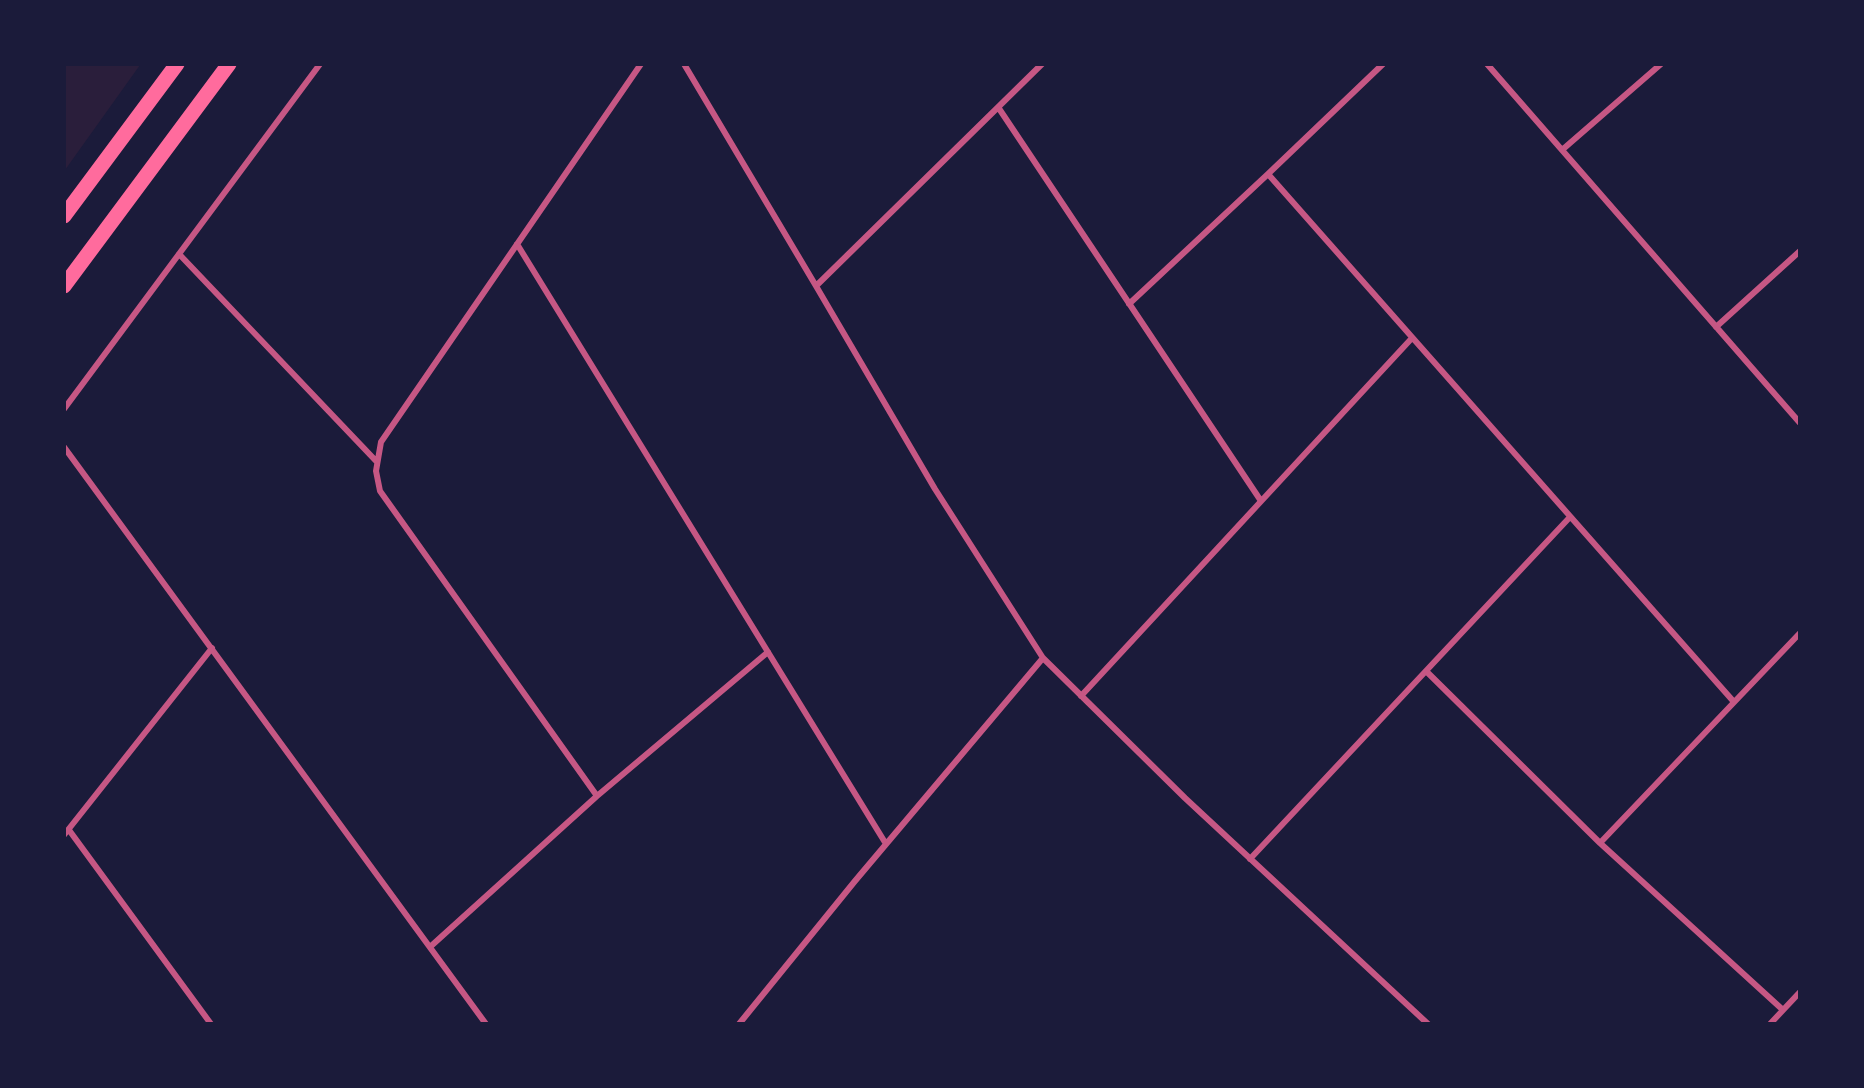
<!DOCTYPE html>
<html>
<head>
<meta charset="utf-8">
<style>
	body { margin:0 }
	#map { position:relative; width:1864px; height:1088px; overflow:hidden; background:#1b1b3a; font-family:Ubuntu,sans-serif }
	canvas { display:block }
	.frame { position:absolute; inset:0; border:66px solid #1b1b3a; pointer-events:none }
</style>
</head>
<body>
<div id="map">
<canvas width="1864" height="1088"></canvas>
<div class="frame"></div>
</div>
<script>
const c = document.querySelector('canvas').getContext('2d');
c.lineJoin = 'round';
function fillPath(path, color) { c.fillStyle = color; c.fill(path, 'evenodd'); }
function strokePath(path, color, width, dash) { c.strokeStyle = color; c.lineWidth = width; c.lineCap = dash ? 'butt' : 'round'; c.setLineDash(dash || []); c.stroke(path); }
const green = new Path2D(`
	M65,64L140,65L65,170L64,65Z`);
const minor = new Path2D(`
	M684,64L816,286L935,489L1043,658L1185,798L1428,1024
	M1487,64L1800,423
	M998,107L1261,501
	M1562,150L1661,64
	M1268,174L1734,702
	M517,244L886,844
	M179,254L377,462
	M816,286L1042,64
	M1129,304L1268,174L1383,64
	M1716,327L1800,251
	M64,409L320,64
	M64,447L486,1024
	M1426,671L1600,843
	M1081,696L1412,338
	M597,796L380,491L376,471L381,442L641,64
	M69,830L211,1024
	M64,835L212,648
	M1250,859L1570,517
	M430,947L597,796L768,652
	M1783,1010L1600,843L1800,633
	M739,1024L855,881L1043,658
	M1770,1024L1800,992`);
const primary = new Path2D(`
	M64,216L177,64
	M64,286L229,64`);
fillPath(green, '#2a1e3b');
strokePath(minor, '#c65784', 6);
strokePath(primary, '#ff6b9d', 15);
</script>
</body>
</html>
